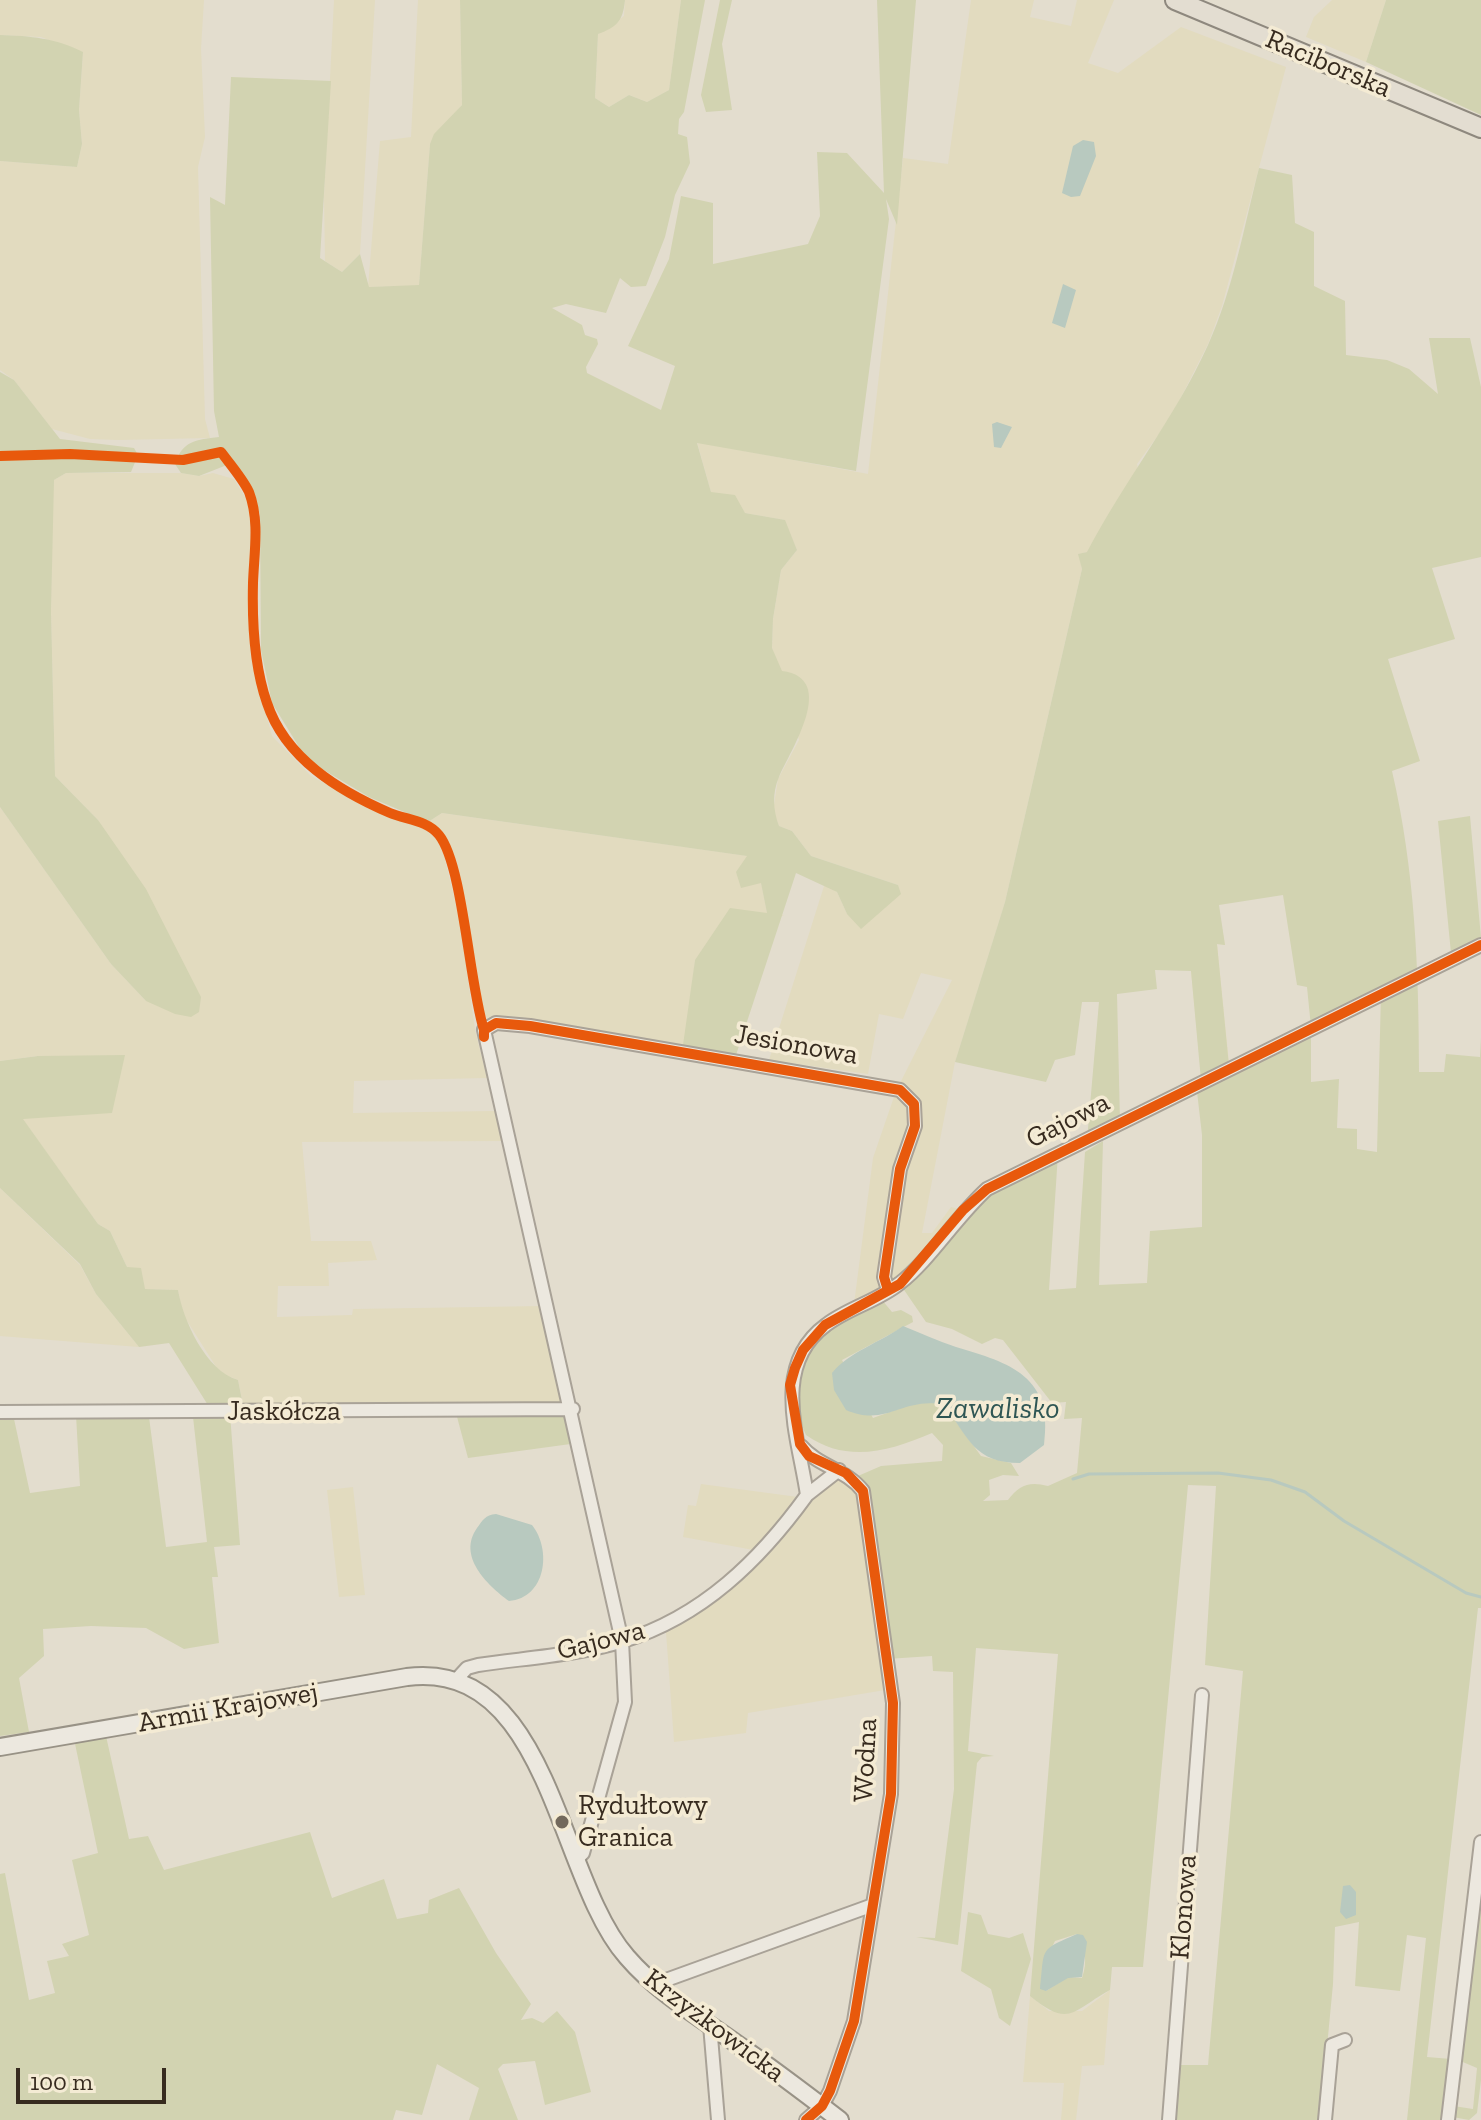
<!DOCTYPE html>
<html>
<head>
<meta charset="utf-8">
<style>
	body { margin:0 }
	#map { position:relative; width:1481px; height:2120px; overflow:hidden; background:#e3ddce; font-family:"Zilla Slab",serif }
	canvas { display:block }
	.scale { position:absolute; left:16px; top:2068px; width:150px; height:36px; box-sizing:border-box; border:4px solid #372b1f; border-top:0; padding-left:10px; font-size:24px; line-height:28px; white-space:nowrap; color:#372b1f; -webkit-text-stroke:6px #f4ebd4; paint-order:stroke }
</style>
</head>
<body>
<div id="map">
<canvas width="1481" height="2120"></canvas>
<div class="scale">100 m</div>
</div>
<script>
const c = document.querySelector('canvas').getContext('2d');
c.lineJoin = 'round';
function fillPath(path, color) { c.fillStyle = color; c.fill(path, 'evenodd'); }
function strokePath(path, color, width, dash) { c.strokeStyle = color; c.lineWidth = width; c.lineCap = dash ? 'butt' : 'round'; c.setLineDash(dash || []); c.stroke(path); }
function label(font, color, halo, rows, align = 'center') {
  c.font = font + ' "Zilla Slab",serif'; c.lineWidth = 7; c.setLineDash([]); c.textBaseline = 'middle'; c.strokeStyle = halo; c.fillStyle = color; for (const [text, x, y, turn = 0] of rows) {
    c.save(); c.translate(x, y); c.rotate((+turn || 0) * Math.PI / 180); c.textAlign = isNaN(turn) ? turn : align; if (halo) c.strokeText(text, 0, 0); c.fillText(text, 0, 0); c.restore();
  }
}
const farmland = new Path2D(`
	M0,0H204L201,49L205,137L198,167L205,419L210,438L118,440L90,439L52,429L14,380L0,370V161L77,167L82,144L79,110L83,53L41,37L0,35Z
	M334,0H375L360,254L342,272L325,261L324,196Z
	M418,0H460L462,105L430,144L419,286L368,287L380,141L411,137Z
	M625,0H681L669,90L647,102L629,95L609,107L595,98L598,34L624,16Z
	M971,0H1034L1030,17L1071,26L1077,0H1114L1088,63L1118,73L1181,27L1286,67L1222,306L1208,344L1170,419L1137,464L1225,945L1217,944L1229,1063L1201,1074L1191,971L1087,552L1079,554L1082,569L1005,902L955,1062L922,1233H932L951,1207L963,1210L900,1284L893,1282L854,1304L873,1158L896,1091L952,980L921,973L903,1019L879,1014L868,1074L769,1060L825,883L837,892L847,914L898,885L811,856L792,831L779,826L773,811L778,779L799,740L772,648L773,619L781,570L797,550L784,520L745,513L711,492L697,442L868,474L903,158L948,164Z
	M1332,0H1386L1366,62L1306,37L1314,17Z
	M66,473H181L199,476L213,473L234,479L251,507L258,684L272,736L311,776L381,813L422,827L441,843L460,922L475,1030L487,1078L354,1081L353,1113L495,1111L502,1141L302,1142L311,1241H371L377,1260L328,1263L329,1286H278L277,1317L352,1315L353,1309L543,1306L568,1406L244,1410L238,1380L220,1373L182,1313L178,1290L145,1289L127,1267L110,1231L98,1224L22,1119L124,1056H38L0,1061V807L111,964L146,1001L98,820L55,776L51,611L52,492L54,480Z
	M442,813L748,856L741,887L761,882L767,912L784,915L695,960L685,1049L487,1018L476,1005L452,855L441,831L428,822Z
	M0,1188L80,1265L96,1294L139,1347L0,1336Z
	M837,1479L850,1483L858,1499L891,1689L748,1713L746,1733L674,1742L666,1632L710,1604L752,1570L817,1492Z
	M701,1484L798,1497L759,1551L683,1537L688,1505L696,1506Z
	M353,1487L365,1595L339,1597L327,1490Z
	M1110,1990L1104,2065L1082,2066L1076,2120H1061L1064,2083L1023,2082L1030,1996L1049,2011H1082Z`);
const green = new Path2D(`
	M460,0H625C623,21 617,27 598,34L595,98L609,107L629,95L647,102L669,90L681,0H705L684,112L679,119L678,134L687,137L690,163L675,195L665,237L646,286L631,287L620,278L606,313L566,304L552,308L582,325L585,335L597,339L598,344L586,367L587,373L661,410L675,366L628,346L669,259L681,196L713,203V264L808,244L820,216L817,152L847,153L884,193L877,0H916L897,225L886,199L889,219L856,471L697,443L711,492L735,495L745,513L785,520L797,550L781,570L773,619L772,648L782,671C839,678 790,751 779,777C772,793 773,810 779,826L792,831L811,856L898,885L901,894L861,929L847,914L837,892L796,873L736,1055L683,1045L695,960L730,908L767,913L761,883L741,888L736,872L747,856L442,813L428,822L369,797L307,760L272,703L261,650L260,514L249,488L232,463L199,476L181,473L175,464C183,440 196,440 219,437L214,411L210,197L225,205L231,77L331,81L320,258L342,272L360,254L369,287L419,285L430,144L434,134L462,105Z
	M720,0H732L722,44L732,110L706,112L701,95Z
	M1386,0H1481V115L1366,62Z
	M0,35C31,36 55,38 83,52L79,110L82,144L77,167L0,161Z
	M1259,168L1292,175L1295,223L1314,232V286L1345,301L1346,355L1387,360L1409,369L1438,394L1429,338H1470L1481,387V557L1432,568L1455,639L1388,659L1420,761L1392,771C1415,870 1419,970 1419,1072H1444L1446,1054L1480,1057L1481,1038V1608H1478L1427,2057L1451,2059L1447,2105L1473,2109L1477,2068L1458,2060L1481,1842V2080L1477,2113L1469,2120L1447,2116L1446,2120H1407L1426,1938L1407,1935L1400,1991L1355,1986L1359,1922L1335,1927L1333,1984L1320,2120H1168L1173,2065H1208L1243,1671L1205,1665L1216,1486L1188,1485L1143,1967H1112L1110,1990C1073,2010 1070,2029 1030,1996L1058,1654L976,1648L968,1751L994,1756L982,1757L977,1763L958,1945L916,1937L935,1938L954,1789L953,1672L933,1671L932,1656L887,1659L872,1504L858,1476L881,1466L942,1461L943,1445L932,1433C890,1451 847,1464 806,1435C800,1423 798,1406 798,1392C799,1341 842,1322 882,1300L892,1312L901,1310L912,1316L913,1322L842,1360L873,1418L923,1400L944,1405L981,1456L1011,1463L1019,1476L1003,1475L989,1480L990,1495L983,1501L1008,1500C1019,1485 1029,1481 1048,1486L1077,1473L1082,1418L1064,1419L1066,1402L1052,1403L1003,1340L995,1338L982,1344L952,1329L926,1322L900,1284L963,1210L1058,1154L1049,1290L1076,1288L1085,1152L1103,1141L1099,1285L1147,1283L1150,1231L1202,1227V1135L1196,1083L1201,1080L1191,971L1155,970L1157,989L1117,994L1120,1122L1087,1140L1099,1002H1082L1075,1055L1055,1060L1046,1082L955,1062L1005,902L1082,569L1078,554L1087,552C1124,481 1175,418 1208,345C1233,290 1244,227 1259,168ZM1283,895L1297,985L1307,987L1311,1027L1229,1066L1217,944L1225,945L1219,905ZM1381,994L1377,1152L1357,1149V1129L1337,1128L1339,1079L1311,1082V1027ZM1077,1934C1085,1949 1088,1961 1082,1978L1068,1977L1046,1991L1043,1965L1055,1941Z
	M0,372L14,380L60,439L134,448L138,455L131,472L66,473L54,480L51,611L55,776L98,820L146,889L201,997L199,1012L191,1017L175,1014L146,1001L111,964L0,807Z
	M1470,816L1481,938L1451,953L1438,821Z
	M125,1055L112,1113L23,1119L98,1224L110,1231L127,1267L141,1268L145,1289L178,1290C183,1320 206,1371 238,1380L244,1410H211L169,1343L139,1347L96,1294L80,1264L0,1188V1061L38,1056Z
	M456,1413H569L578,1443L468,1458Z
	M230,1414L240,1545L214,1547L218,1577H212L219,1643L184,1649L146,1628L91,1626L43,1629L44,1656L19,1678L29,1732L0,1736V1419H14L30,1493L80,1486L76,1415L149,1417L166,1547L207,1542L193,1417Z
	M106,1736L129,1839L148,1836L164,1870L310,1832L332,1898L384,1879L397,1919L428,1913L429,1900L459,1888L496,1953L531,2004L521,2020L532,2018L543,2023L557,2011L575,2032L591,2092L545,2105L535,2061L503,2064L498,2069L518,2120H469L479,2088L437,2064L422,2115L396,2110L393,2120H0V1874L5,1873L29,2000L55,1993L47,1961L69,1956L62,1944L89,1935L72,1860L98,1853L74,1739Z
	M968,1912L981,1915L988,1934L1009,1938L1023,1933L1031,1959L1010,2026L999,2018L991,1989L961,1971Z`);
const water = new Path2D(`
	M1083,140L1094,142L1096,156L1080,196L1071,197L1062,193L1073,146Z
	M1063,284L1076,290L1065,328L1052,323Z
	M997,422L1012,427L1001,448L994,447L992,424Z
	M903,1326C921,1333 938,1341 956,1347C1010,1363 1054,1376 1044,1445L1020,1463C974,1463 969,1438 944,1405C903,1396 887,1428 846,1410L834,1390L832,1373C849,1352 881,1342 903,1326Z
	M496,1514L532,1525C552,1550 546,1598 509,1601C487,1585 457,1556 477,1528C483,1520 485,1515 496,1514Z
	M1350,1885L1356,1892V1915L1346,1919L1340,1912L1343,1886Z
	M1077,1934L1083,1935L1087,1942L1082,1977L1068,1978L1046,1991L1040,1989C1045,1947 1038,1951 1077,1934Z`);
const stream = new Path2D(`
	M1073,1479L1089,1474L1218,1473L1271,1480L1305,1492L1344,1521L1466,1593L1481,1597`);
const street = new Path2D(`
	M0,1412L573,1409
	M801,1446C819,1467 846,1469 863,1491L893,1703L891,1794L854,2021L830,2091L822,2106L806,2120
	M807,1495L839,1470
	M456,1680L467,1668L478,1665C525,1658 578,1655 623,1641C702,1617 760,1560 807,1495C799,1439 770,1366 826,1325C848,1308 878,1301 900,1283C929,1261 956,1217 987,1189L1481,945
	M576,1860L583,1853L625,1702L622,1641L484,1030L496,1023L530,1026L900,1090L914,1104L915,1126L900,1169L884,1277L888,1290
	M655,1984L873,1905
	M710,2025L718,2120
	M1169,2120L1202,1695
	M1325,2120L1332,2045L1345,2040
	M1448,2120L1481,1842`);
const secondary = new Path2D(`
	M0,1747L407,1677C550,1659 557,1878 627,1957C658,1993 699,2017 737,2044C772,2068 806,2094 840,2120`);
const primary = new Path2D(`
	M1175,0L1481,128`);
const cycleway = new Path2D(`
	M0,456L70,454L183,460L221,452C230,464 243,479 249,492C260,521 254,553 253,583C252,622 254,666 267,703C285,758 339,791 390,813C407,820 427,820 439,835C463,865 469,983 484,1030
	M484,1037V1030L496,1023L530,1026L900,1090L914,1104L915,1126L900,1169L884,1277L888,1290
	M806,2120L822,2106L830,2091L854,2021L891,1794L893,1703L863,1491L846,1473L809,1456L800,1444L790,1385L795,1368L803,1350L825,1325L900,1284L963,1210L987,1189L1481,945`);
const markers = [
	[562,1822,8,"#73695c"]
];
const streetNames = [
	["Raciborska",1328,64,23],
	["Jesionowa",796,1045,10],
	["Gajowa",1068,1121,-27],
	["Jaskółcza",284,1412],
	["Gajowa",601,1641,-14],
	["Armii Krajowej",228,1708,-10],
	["Wodna",866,1760,-87],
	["Klonowa",1184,1907,-86],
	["Krzyżkowicka",714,2026,37]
];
const poiNames = [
	["Rydułtowy",578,1806],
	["Granica",578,1838]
];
const waterNames = [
	["Zawalisko",998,1409]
];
fillPath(farmland, '#e2dbbf');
fillPath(green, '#d2d3b1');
fillPath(water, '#b8c9bf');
strokePath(stream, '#b8c9bf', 3);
strokePath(street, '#a9a297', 16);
strokePath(secondary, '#989286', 20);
strokePath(primary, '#8e887e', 22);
strokePath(street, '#ece8df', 12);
strokePath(secondary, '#ece8df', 16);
strokePath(primary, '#e3ddd1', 18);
strokePath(cycleway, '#e8590c', 10);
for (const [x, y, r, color] of markers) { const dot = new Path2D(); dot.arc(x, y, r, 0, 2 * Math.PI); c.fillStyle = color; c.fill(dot); strokePath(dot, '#f4ebd4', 3); }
label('28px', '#372b1f', '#f4ebd4', streetNames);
label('28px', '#372b1f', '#f4ebd4', poiNames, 'left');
label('italic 30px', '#2f5654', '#f4ebd4', waterNames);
</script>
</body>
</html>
